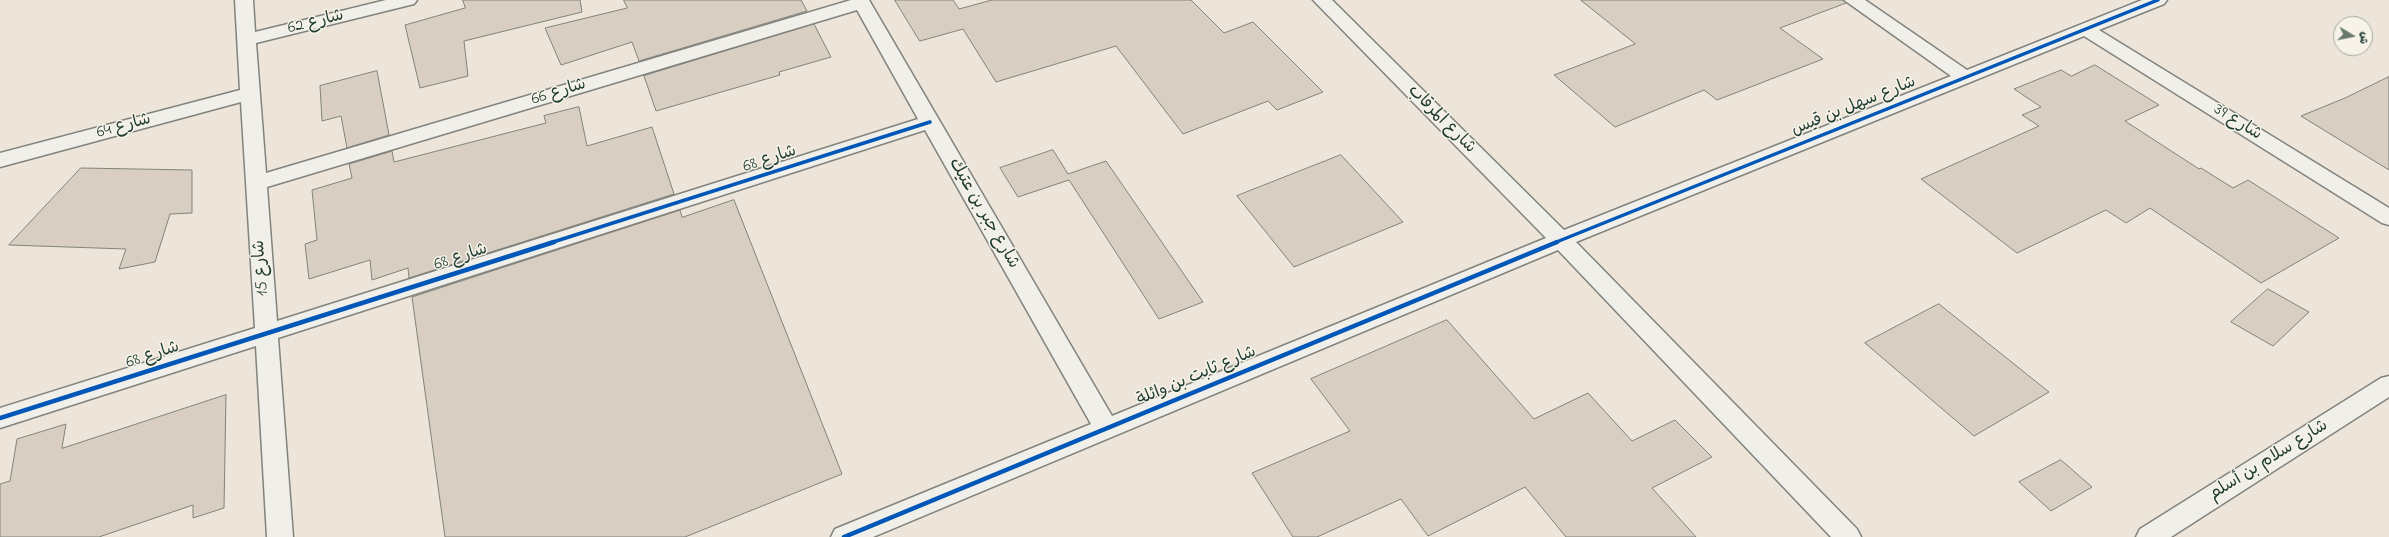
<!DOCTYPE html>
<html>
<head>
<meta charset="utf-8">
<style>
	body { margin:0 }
	#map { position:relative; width:2389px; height:537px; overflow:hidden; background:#ede5da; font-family:"Indie Flower","Playpen Sans Arabic",sans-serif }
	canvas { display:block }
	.north { position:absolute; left:2333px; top:16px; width:40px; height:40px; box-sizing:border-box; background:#f7f3e8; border:1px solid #a1aaa0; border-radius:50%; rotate:100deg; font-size:11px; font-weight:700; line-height:16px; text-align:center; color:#1f3d34 }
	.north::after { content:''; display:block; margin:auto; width:14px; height:18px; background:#67786e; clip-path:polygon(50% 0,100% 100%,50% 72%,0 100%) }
</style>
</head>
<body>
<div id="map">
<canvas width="2389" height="537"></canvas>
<div class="north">ش</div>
</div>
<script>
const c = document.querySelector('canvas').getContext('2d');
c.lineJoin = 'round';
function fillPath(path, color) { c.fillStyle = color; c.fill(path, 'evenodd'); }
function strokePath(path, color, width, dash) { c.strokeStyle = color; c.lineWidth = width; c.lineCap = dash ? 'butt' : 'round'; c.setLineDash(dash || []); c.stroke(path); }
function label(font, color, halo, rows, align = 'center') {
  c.font = font + ' "Indie Flower","Playpen Sans Arabic",sans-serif'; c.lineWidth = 3; c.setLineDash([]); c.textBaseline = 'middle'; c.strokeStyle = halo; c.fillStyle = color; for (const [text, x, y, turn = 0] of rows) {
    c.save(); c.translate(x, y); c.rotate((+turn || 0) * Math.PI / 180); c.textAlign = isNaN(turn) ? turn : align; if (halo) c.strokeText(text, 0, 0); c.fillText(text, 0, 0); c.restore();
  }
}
const building = new Path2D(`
	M463,0H580L582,12L464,41L468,76L420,88L405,25L465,8Z
	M624,0H801L807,11L639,61L632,42L561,65L545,28L627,8Z
	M895,0H953L959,9L992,0H1191L1224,33L1253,22L1323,92L1277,110L1268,101L1183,134L1116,46L996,82L963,29L920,41Z
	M1581,0H1843L1846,3L1780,28L1823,59L1717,100L1704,90L1615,127L1554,75L1635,44Z
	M814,24L831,57L779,72L780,75L656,111L644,76Z
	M2095,65L2159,105L2125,121L2199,169L2201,168L2233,188L2248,180L2339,238L2261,283L2150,208L2126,223L2106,210L2017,253L1921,179L2039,126L2022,115L2041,107L2014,89L2061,70L2071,76Z
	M377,71L389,135L347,148L341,116L322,121L320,86Z
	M2389,77V170L2301,116L2345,98Z
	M579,107L587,146L652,127L674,194L409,278L408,268L372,280L370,260L309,279L305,244L317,240L312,190L352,178L349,164L392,151L394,162L546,123L544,116Z
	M1053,150L1068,174L1106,161L1203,302L1159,319L1069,180L1018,197L1000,168Z
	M1341,155L1403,222L1294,267L1237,196Z
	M81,168L192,170V213L170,214L155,262L119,269L126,249L9,245Z
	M734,200L842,474L685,537H445L412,297L680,210L682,217Z
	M2268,289L2309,312L2273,346L2231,322Z
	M1939,304L2049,392L1974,436L1865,343Z
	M1447,320L1534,419L1588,393L1632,441L1675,420L1712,457L1652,488L1696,537H1566L1525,487L1428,536L1401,499L1317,537H1293L1252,473L1350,431L1311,379Z
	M226,395L224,508L193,518V505L99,537H0V484L10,481L17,439L66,424L62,448Z
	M2061,460L2092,487L2051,511L2019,482Z`);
const minor = new Path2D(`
	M235,0H253L255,32L386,0H417L414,4L256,43L266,173L851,0H869L1112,416L1546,238L1313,0H1332L1564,230L1951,76L1844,0H1865L1967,70L2142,0H2167L2164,4L2099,30L2389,208V225L2382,223L2084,36L1576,242L1857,529L1861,537H1831L1558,250L873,537H831L835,529L1091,424L925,130L278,338L293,537H267L256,346L0,428V408L255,328L241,102L0,167V153L240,90ZM857,10L918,119L277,321L267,187Z
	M2389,376V397L2171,537H2136L2140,529L2381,378Z`);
const cyclewayFar1 = new Path2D(`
	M550,243L930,122
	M1554,243L2158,0`);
const cycleway = new Path2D(`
	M0,418L554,242
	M844,537L1557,242`);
const streetNames = [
	["شارع 62",316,23,-14],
	["شارع 66",559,93,-17],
	["شارع سهل بن قيس",1854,107,-22],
	["شارع المرقاب",1441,120,45],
	["شارع 39",2237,123,32],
	["شارع 64",124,127,-15],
	["شارع 68",770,160,-18],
	["شارع جبر بن عتيك",983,214,60],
	["شارع 68",461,258,-18],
	["شارع 15",262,268,-94],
	["شارع 68",153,356,-18],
	["شارع ثابت بن وائلة",1197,377,-23],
	["شارع سلام بن أسلم",2269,461,-32]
];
fillPath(building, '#d8cec2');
strokePath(building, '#81837c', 1);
strokePath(minor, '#81837c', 3);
fillPath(minor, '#f1efea');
strokePath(cyclewayFar1, '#0057b8', 3.5);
strokePath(cycleway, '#0057b8', 4.5);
label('17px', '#1f3d34', '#f7f3e8', streetNames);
</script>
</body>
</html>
